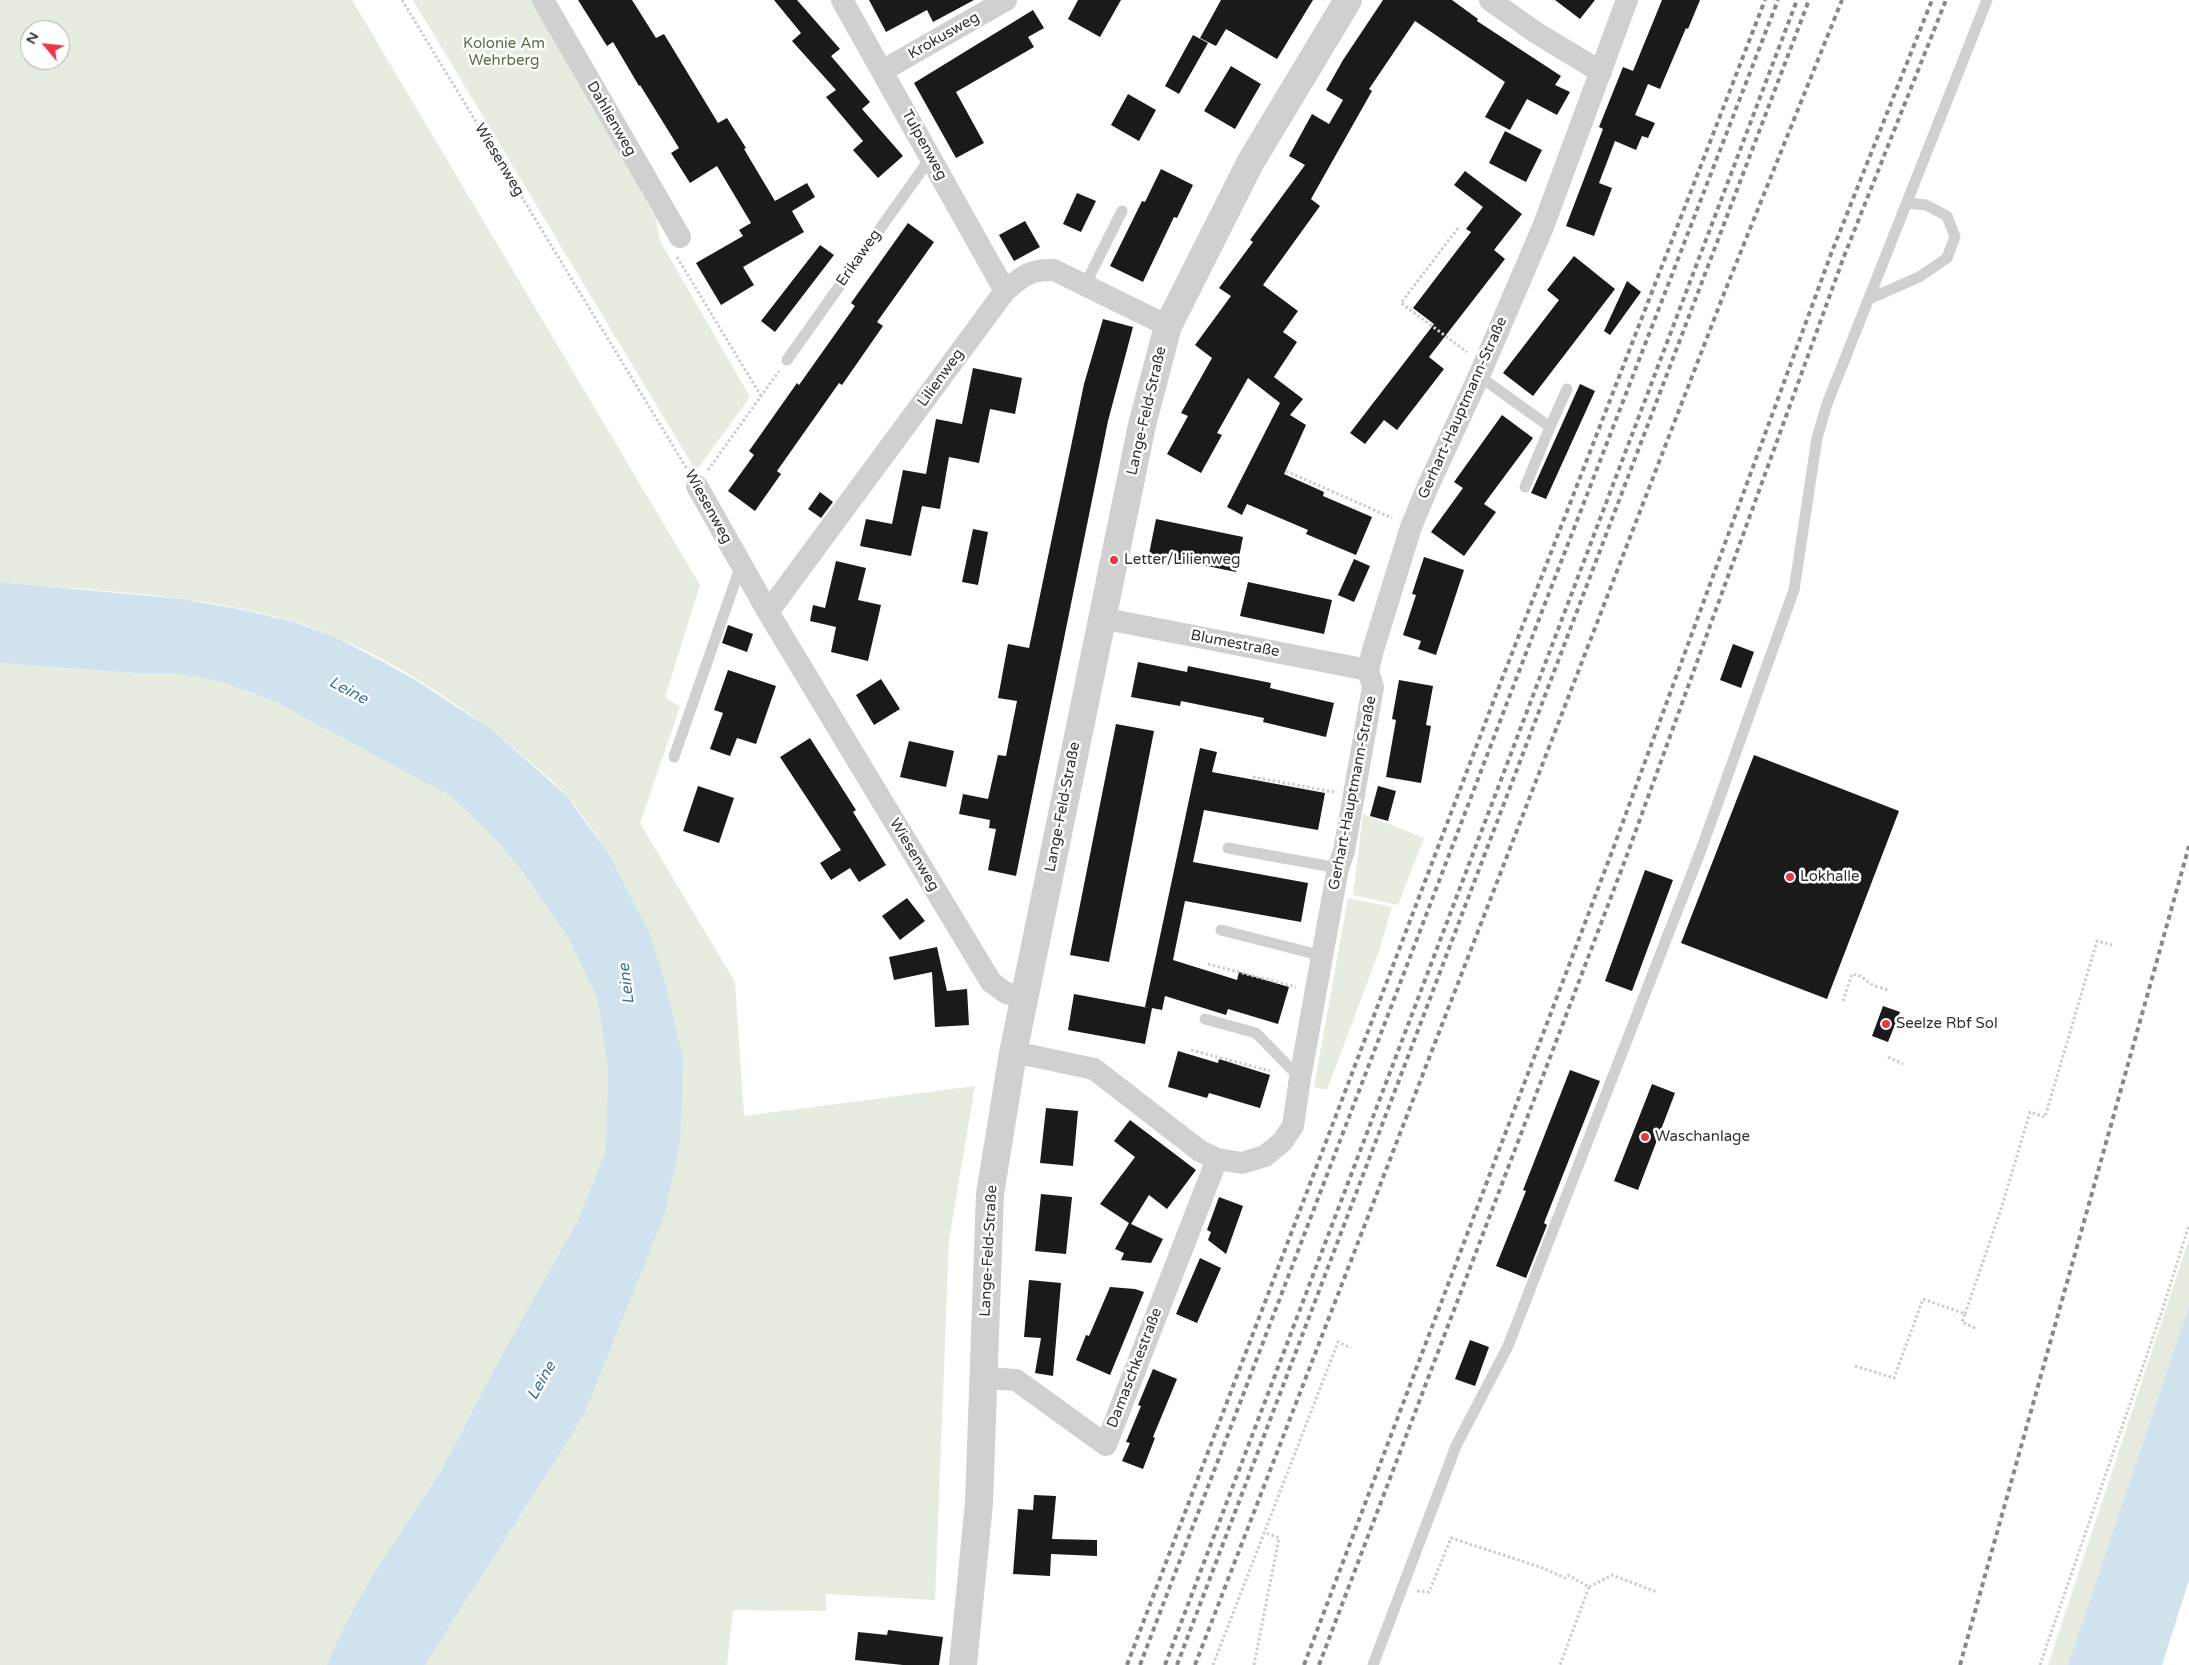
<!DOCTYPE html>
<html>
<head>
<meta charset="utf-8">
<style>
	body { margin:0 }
	#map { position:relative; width:2189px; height:1665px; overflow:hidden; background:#fff; font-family:"Varela Round",sans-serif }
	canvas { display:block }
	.north { position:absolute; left:20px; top:20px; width:50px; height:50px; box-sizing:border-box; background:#fff; border:1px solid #adadad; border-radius:50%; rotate:298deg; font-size:14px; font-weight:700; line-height:20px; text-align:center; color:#333 }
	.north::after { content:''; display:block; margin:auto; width:18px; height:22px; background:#e63946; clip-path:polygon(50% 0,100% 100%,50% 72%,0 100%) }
</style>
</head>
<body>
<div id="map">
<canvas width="2189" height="1665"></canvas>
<div class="north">N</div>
</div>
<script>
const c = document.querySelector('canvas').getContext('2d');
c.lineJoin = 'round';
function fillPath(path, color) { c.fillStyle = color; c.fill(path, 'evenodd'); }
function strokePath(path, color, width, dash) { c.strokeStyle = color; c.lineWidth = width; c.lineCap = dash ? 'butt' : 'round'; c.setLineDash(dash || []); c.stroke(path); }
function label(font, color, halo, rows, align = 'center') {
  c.font = font + ' "Varela Round",sans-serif'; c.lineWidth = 5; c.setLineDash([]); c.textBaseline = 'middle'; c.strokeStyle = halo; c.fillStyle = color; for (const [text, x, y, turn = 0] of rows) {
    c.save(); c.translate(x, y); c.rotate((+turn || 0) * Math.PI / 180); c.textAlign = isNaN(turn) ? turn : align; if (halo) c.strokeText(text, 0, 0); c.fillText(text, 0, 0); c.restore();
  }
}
const green = new Path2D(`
	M0,0H352L700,585L665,697L680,707L640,823L735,982L744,1116L975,1086L949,1240L935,1600L826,1594V1611L733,1610L727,1665H425L583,1417L648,929C624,882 600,835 566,795C554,781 537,768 523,756C457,700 374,646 291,621C202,594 93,591 0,582ZM30,30H60V60H30Z
	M413,0H532L656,219L660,241L750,397L696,471Z
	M0,663L135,673H177L225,683L279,703L312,722L449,795L487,830L522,871L568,937L597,997L608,1069L606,1150L576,1224L504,1351L439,1474L372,1576L344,1626L327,1665H0Z
	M1363,814L1424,838L1398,905L1353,895Z
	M1348,898L1392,907L1378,954L1327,1090L1314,1087Z
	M2189,1239V1306L2068,1665H2048Z`);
const water = new Path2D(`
	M0,582L182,599L244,610L290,621L333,636L378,659L419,682L492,730L566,795L610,856L648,929L666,985L683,1060L680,1141L665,1213L583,1417L425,1665H327L344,1626L372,1576L439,1474L504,1351L577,1222L606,1150L608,1069L597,997L568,937L522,871L487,830L449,795L312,722L279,703L225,683L177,673H135L0,663Z
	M2189,1306V1580L2162,1665H2068Z`);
const building = new Path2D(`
	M578,0H632L656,38L664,34L718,123L727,118L746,148L744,149L775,201L807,183L815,197L792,211L804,232L743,267L754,285L721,305L696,263L743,236L739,230L751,223L717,166L690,183L671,153L679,148L640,85L639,86L613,42L607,46Z
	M774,0H797L840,49L831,56L870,102L862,109L903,156L878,178L853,150L863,141L826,97L836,90L792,41L801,33Z
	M869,0H974L933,22L927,10L886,32Z
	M1078,0H1121L1100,37L1068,19Z
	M1221,0H1313L1277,59L1226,29L1216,46L1200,38Z
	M1383,0H1452L1478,19L1477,21L1561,76L1555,85L1570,92L1557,115L1527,99L1510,130L1485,117L1505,82L1415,21L1369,89L1372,91L1311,199L1320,206L1263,285L1298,311L1283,332L1297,342L1274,377L1303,399L1290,415L1306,425L1284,474L1324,492L1323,496L1372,517L1356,555L1306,534L1308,530L1247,504L1242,515L1227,507L1280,403L1248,378L1217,433L1222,435L1201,473L1167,454L1188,416L1181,413L1212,358L1195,345L1231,296L1219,288L1253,242L1250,240L1305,165L1289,156L1312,114L1329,124L1343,100L1326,90L1343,60Z
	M1555,0H1595L1580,19Z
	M1662,0H1700L1688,29L1686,28L1660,89L1648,84L1635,115L1655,123L1648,138L1642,136L1636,150L1615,141L1599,183L1612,188L1594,236L1566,226L1603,129L1599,127L1623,67L1633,71Z
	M1033,10L1044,28L1028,37L1034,47L956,92L984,143L956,158L914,83Z
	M1193,35L1208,43L1179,94L1165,86Z
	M1231,66L1261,84L1235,129L1204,111Z
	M1128,94L1156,110L1139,141L1111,125Z
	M1505,131L1542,150L1526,182L1489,163Z
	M1161,169L1193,185L1177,218L1174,217L1143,282L1110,266L1142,201L1145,202Z
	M1465,171L1522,214L1494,250L1505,259L1429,357L1444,369L1397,430L1384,420L1365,444L1350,433L1434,324L1413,308L1471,232L1466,229L1483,207L1454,185Z
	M1077,193L1096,201L1081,232L1063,224Z
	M1025,221L1040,247L1014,261L999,235Z
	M908,223L934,242L877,322L883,326L842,385L839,383L777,471L781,474L755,511L728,491L754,455L749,451L797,383L799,385L855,306L851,303Z
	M820,245L834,255L775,332L761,321Z
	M1574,256L1615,289L1533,396L1503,373L1559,300L1547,290Z
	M1627,281L1641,292L1610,335L1604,331Z
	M1103,319L1133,327L1108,421L1016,876L988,870L996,829L989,828L990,820L959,814L963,794L988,799L998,755L1006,756L1017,701L998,698L1008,644L1029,648L1084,384Z
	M973,368L1022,378L1015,414L990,409L979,463L949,457L940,509L922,506L911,556L860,546L866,519L892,524L903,470L926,474L936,419L962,424Z
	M1580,384L1595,391L1546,499L1531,493Z
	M1502,415L1533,438L1484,504L1496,512L1464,556L1431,532L1463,488L1454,482Z
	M820,492L833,502L821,518L808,509Z
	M1156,519L1243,537L1236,572L1149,554Z
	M973,529L988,532L978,585L962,582Z
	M1424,557L1464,570L1436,655L1418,649L1421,641L1403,635L1416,595L1412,594Z
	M1354,559L1370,566L1354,602L1338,595Z
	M836,561L866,568L858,600L881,605L868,661L831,652L836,627L810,621L813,605L825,608Z
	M1248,582L1332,600L1324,634L1240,616Z
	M728,625L753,634L747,652L722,643Z
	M1733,644L1754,652L1741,688L1720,680Z
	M1138,662L1187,672L1188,666L1271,683L1270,688L1334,703L1326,737L1263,722L1264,718L1181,701L1180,706L1131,697Z
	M728,670L776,686L756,744L737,738L730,756L710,749L723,713L714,710Z
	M881,679L900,709L874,725L856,695Z
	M1399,680L1433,686L1426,725L1431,726L1421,783L1386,777L1396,720L1392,719Z
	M1116,724L1154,731L1109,962L1070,955Z
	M810,738L856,810L853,812L886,865L859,882L850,868L831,880L820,863L841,850L780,757Z
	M909,741L954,751L946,787L900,777Z
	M1200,748L1217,752L1212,772L1325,793L1318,830L1204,810L1193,862L1308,883L1301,922L1185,901L1173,960L1237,980L1239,972L1289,987L1278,1024L1228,1009L1226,1015L1165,996L1162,1010L1152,1008L1145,1044L1068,1030L1074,994L1149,1008L1145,1007Z
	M1754,755L1899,811L1827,999L1681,943Z
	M698,786L734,798L719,843L683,831Z
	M1378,786L1396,791L1388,821L1370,816Z
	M1645,870L1673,880L1632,991L1605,981Z
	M907,898L925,921L900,940L882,916Z
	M937,947L947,991L967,989L969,1025L935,1027L932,972L894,980L889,957Z
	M1883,1006L1900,1012L1888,1042L1872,1036Z
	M1178,1051L1218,1063L1219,1059L1270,1075L1260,1108L1209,1093L1207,1098L1168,1087Z
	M1570,1070L1600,1081L1544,1223L1547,1225L1526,1278L1496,1266L1526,1191L1523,1190Z
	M1652,1084L1675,1093L1638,1190L1614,1181Z
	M1046,1108L1078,1111L1073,1166L1040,1163Z
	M1130,1120L1196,1170L1167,1209L1149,1195L1131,1224L1163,1239L1151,1263L1121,1260L1124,1253L1115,1249L1129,1223L1100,1204L1135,1157L1114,1141Z
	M1041,1194L1072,1197L1066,1254L1035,1251Z
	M1219,1197L1243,1206L1226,1254L1208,1240L1211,1232L1207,1230Z
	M1200,1258L1221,1268L1197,1323L1176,1314Z
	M1029,1280L1061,1283L1053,1376L1035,1373L1041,1338L1024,1337Z
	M1110,1287L1135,1289L1144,1292L1110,1375L1076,1360L1086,1335L1089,1336Z
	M1470,1340L1489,1347L1475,1386L1455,1379Z
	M1153,1369L1177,1379L1153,1437L1155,1438L1143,1469L1122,1461L1130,1443L1126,1442L1141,1406L1138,1405Z
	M1034,1495L1056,1496L1052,1539L1097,1540V1556L1051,1554L1050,1576L1013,1574L1018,1509L1033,1510Z
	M888,1630L943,1637L939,1665H903L855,1660L858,1632L887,1635Z`);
const path = new Path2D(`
	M402,0L687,469
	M1458,228L1401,303L1467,352
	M677,257L761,396
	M708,470L779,371
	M1286,471L1392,518
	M1253,777L1334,792
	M1208,964L1296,987
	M1843,1001L1852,974C1861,975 1864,979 1871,984C1876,987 1883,988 1888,990
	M1191,1050L1270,1071
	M1888,1057L1903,1064
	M1965,1314L2002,1206L2030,1112L2045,1117L2097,941L2112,945
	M1855,1366L1894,1378L1923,1299L1965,1314L1962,1322L1977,1329
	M1589,1587L1612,1575L1657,1592
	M1417,1591L1429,1592L1451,1538L1540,1567L1565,1578L1568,1575L1589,1587L1560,1665
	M1213,1665L1338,1342L1351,1348
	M1254,1665L1279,1538L1264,1532
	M2040,1665L2162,1311L2189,1225`);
const service = new Path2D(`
	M1085,285L1122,211
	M1869,299L1919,277L1947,258L1955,237L1947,216L1926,205L1907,203
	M787,360L931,157
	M1479,376L1550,427L1525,487
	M1550,427L1567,389
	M674,757L741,565
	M1228,848L1338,868
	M1221,930L1323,956
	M1205,1019L1256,1033L1300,1078
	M1373,1665L1456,1446L1508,1346L1701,850L1794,590L1817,438L1827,404L1987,0`);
const minor = new Path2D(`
	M543,0L680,237
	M842,0L1005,291
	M1490,0L1535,32L1601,72
	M882,71L1006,0
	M697,486L768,612L991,982L1006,993L1026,997
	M768,612L1005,291C1023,276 1029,269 1054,270L1168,326
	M1101,618L1368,670
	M1013,1053L1033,1056L1094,1069L1200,1151L1217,1159L1242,1163L1265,1156L1282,1142L1293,1126L1300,1078L1338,868L1344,851L1373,687L1368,670L1373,650L1411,527L1428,486L1479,376L1543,227L1627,0
	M984,1378L1016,1380L1106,1445L1217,1159`);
const tertiary = new Path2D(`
	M963,1665L979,1503L990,1194L1013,1053L1142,425L1168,326L1250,163L1348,0`);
const rail = new Path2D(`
	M1127,1665L1497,692L1765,0
	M1140,1665L1539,619L1778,0
	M1165,1665L1797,0
	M1177,1665L1809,0
	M1195,1665L1725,291L1842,0
	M1304,1665L1613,849L1831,254L1932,0
	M1319,1665L1627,855L1843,259L1946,0
	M1960,1665L2189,846`);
const markers = [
	[1114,560,5,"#e63946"],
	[1790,877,5,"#e63946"],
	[1886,1024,5,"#e63946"],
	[1645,1137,5,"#e63946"]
];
const streetNames = [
	["Krokusweg",944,36,-30],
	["Dahlienweg",611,119,60],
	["Tulpenweg",924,145,61],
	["Wiesenweg",499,160,59],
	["Erikaweg",859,258,-55],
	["Lilienweg",941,378,-54],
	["Gerhart-Hauptmann-Straße",1463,408,-66],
	["Lange-Feld-Straße",1147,411,-77],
	["Wiesenweg",708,507,61],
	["Blumestraße",1235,644,11],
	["Gerhart-Hauptmann-Straße",1353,793,-79],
	["Lange-Feld-Straße",1063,807,-79],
	["Wiesenweg",914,855,59],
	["Lange-Feld-Straße",989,1251,-87],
	["Damaschkestraße",1135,1368,-69]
];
const parkNames = [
	["Kolonie Am",504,44],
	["Wehrberg",504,61]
];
const poiNames = [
	["Letter/Lilienweg",1124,560],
	["Lokhalle",1800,877],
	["Seelze Rbf Sol",1896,1024],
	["Waschanlage",1655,1137]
];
const waterNames = [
	["Leine",348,691,28],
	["Leine",627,984,-97],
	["Leine",542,1381,-60]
];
fillPath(green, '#e6ecdf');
fillPath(water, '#cfe2ee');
fillPath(building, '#1a1a1a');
strokePath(path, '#cdcdcd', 3, [2.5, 2.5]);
strokePath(service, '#d0d0d0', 11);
strokePath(minor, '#d0d0d0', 22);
strokePath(tertiary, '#d0d0d0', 28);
strokePath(rail, '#888', 4, [5, 4]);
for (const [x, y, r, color] of markers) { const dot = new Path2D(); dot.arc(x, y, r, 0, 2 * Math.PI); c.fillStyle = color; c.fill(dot); strokePath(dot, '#fff', 2); }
label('15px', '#333', '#fff', streetNames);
label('15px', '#56703f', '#fff', parkNames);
label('15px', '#333', '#fff', poiNames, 'left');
label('italic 16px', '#3f7597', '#fff', waterNames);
</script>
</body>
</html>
